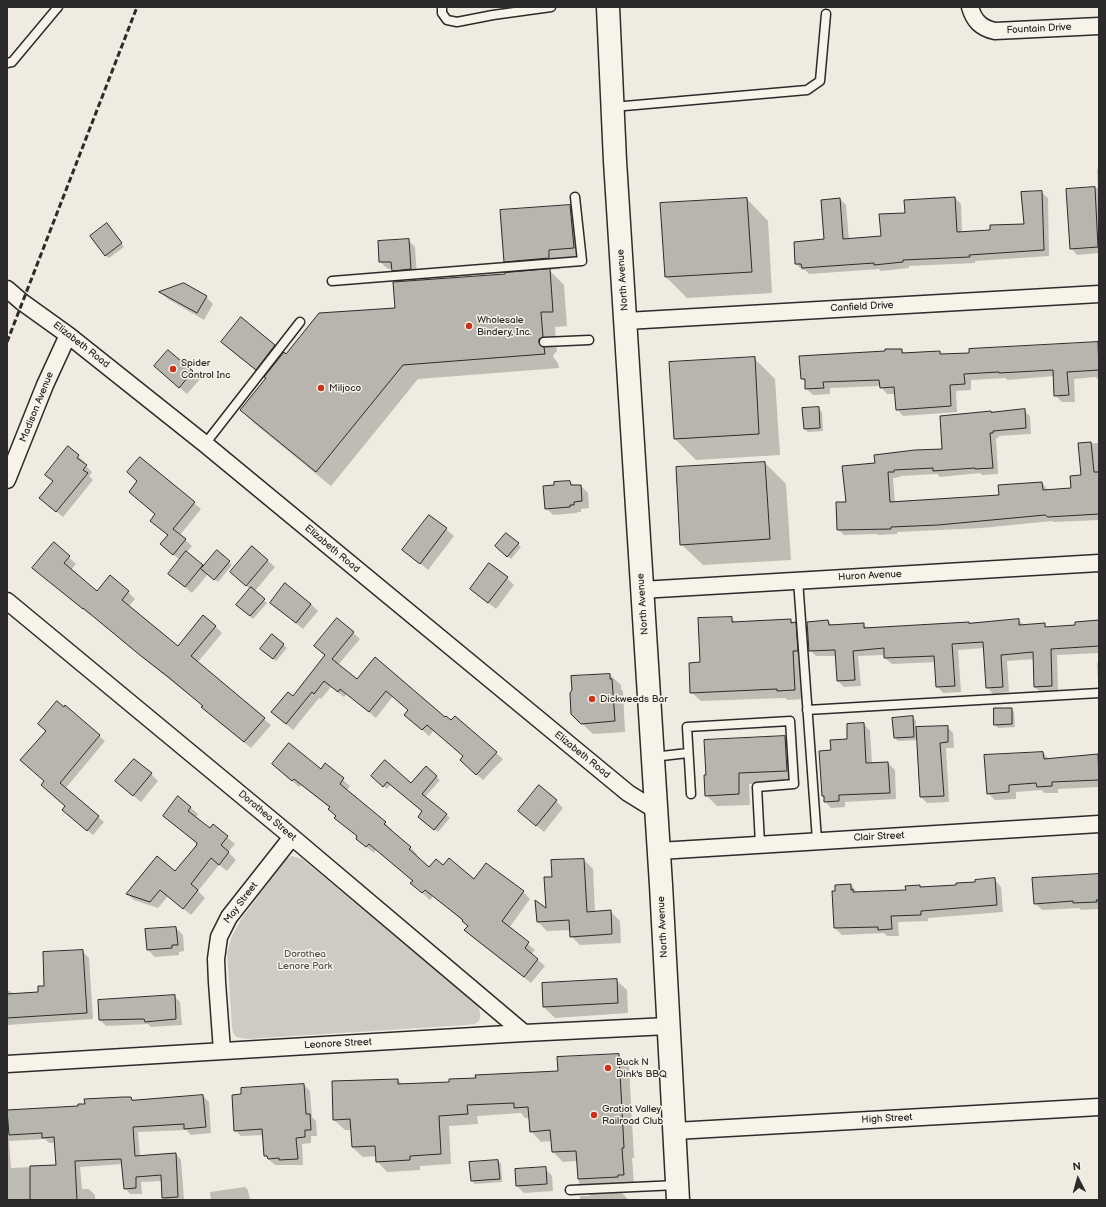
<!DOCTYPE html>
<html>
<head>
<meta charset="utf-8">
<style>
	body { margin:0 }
	#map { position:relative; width:1106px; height:1207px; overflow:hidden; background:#efebe0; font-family:"Balsamiq Sans",sans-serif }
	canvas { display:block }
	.frame { position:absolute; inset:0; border:8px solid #2b2b2b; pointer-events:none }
	.north { position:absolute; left:1058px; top:1159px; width:40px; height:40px; -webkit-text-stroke:3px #f7f3e8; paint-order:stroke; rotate:354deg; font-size:11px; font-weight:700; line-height:16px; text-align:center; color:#2b2b2b }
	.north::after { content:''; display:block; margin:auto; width:14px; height:18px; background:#2b2b2b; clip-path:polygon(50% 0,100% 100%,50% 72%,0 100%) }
</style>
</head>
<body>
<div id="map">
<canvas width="1106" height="1207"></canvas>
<div class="frame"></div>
<div class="north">N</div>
</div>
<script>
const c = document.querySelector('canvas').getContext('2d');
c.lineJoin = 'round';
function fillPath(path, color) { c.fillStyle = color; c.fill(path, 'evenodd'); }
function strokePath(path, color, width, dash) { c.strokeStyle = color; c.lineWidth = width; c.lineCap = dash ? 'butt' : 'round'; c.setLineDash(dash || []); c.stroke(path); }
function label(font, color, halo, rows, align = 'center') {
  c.font = font + ' "Balsamiq Sans",sans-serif'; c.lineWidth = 3; c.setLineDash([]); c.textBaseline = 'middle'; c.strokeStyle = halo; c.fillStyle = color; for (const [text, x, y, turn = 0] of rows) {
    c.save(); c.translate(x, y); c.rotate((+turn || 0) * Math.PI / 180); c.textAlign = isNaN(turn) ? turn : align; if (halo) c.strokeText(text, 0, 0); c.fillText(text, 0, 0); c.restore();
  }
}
const green = new Path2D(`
	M292,856L302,859L473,1000C479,1005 482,1013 479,1021L475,1024L466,1025L247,1039L236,1037L233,1033L232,1026L227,953L232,936L242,918L286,859Z`);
const shadow = new Path2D(`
	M1097,169H1099V253L1077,255L1071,248L1067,190L1098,188Z
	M1041,192L1048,198L1049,256L975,261V263L909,266V268L881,271L879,269L809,274L805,270H802L796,264L825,240L840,199L846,205L849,240L882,237L906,213L955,198L961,204L962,232L991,231L1025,224Z
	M747,199L768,221L772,293L687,298L666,277L661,204Z
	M570,206L581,217L585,259L559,261L560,269L549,270L564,285L567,326L555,327L557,351L554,354L553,357L558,363L559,368L418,379L331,486L255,424L241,410L286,355L396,308L506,275L516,273L505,261Z
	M110,228L124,247L109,258L105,255Z
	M408,240L415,247L417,276L400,277L393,269H388L380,262L379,241Z
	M161,293L206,297L213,304L204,320L168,299Z
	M241,319L281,353L263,376L229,349Z
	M1097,343L1099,345V381L1096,377L1074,379L1075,402H1062L1055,395L1054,376L1007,380L1006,378L971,380V390L956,391L957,412L903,416L897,409L896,394H887L880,386L830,388V394L813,395L806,388V382L802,378L887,352L901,350L906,354L939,352L942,355L970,354Z
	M168,351L200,379L187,394L155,366Z
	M754,358L775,379L780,455L696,460L675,439L670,363Z
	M818,408L822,412L823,431L808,432L805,429Z
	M1024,410L1030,416L1031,434L998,436L999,438H996L998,474L982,475L980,473L940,477L937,474L900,476V477L893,478L895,503L1000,496L1042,483L1047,489L1048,491L1072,489L1082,476L1079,444L1099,443V520L1054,522L1052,521L982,528L897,532V534L878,535L876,534L844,535L838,529L847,503L876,464L943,450L992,413Z
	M68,448L85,462L84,464L92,472L89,476L93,480L63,517L47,504L53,482L47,475Z
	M140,458L201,509L180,535L192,546L186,553L204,567L217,552L232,565L218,582L208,574L192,593L169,574L180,560L168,550V536L151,521L156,515L130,492L138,482L128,472Z
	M765,463L786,484L791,560L703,565L681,544Z
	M570,482L574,486H581L588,493L589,508L581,509V512H577V513L553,515L546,508L555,486Z
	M430,516L454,536L428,570L404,550Z
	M54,544L76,564L71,570L97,592L110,576L135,599L128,607L178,648L215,626L222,633L197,663L271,725L251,748L209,714L203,707V706L149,663L91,614L90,615L40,574Z
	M518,544L521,547L511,559L499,550Z
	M267,560L275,567L254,592L267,603L253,619L240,608L250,589L231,572Z
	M507,578L514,585L496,609L471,589Z
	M271,603L311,604L318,611L303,629Z
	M731,618L736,623L791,620L804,633V699L787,700L785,698L701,701L691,692L701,663Z
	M337,619L360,639L338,665L357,680L375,658L445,718L451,721L455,717L503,759L483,780L467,766L464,756L434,730L429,736L412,721L409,710L393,696L376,718L347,694L344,697L331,687L321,699L319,698L293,730L279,718L293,697L325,656L315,646Z
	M1018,620L1024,625L1044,624L1048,628L1076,626L1099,621V653L1057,655L1058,692L1041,693L1035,687L1034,659L1007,661L1009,692L993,694L987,687L984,648L958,650L961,692L943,693L937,686L936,662L892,664L885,658V655L858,656L861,686L844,687L838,681L836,656H816L810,650L828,621L833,626L863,624L868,629L970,624Z
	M272,635L287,648L276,661L265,652Z
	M1097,663H1099V682L1098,681Z
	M610,675L621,685V689L623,691L625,732L593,734L572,714Z
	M65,707L105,741L65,789L104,822L93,835L69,815L66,806L45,781L47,731Z
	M1011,709L1014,712L1015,727L998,728L995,724Z
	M913,717L916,721V728L947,727L953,733L954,748H946L949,802L927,803L921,797L918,740L898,741L895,738Z
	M864,724L870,731L872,764L888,763L895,770L896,799L845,802V807L831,808L825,801V798L823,796L832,751L849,740Z
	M785,737L796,748L798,781L749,784L750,805L717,806L706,795Z
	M1043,753L1050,760L1098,755L1099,757V787L1058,789V793H1045L1041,790L1016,792V799L995,800L988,793Z
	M273,764L321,770L325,765L350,786L346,791L385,823L392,830L391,831L410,847L417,854L415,856L429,869L443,866L474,881L486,864L523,892L530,899L509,928L535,950L531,954L545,966L531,983L472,937L466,930L468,927L463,921L433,896L430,900L419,890L413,881L376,850L374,853L364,845L357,839L358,837L336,818L337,817L330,808L301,785L299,787Z
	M426,768L440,780L425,797L450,818L438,832L422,820L423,811L391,784L387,789L372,775L411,785Z
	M151,774L158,781L141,802L124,788Z
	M179,798L198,814L195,818L210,830L213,825L235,844L228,852L236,860L227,871L219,865L198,891L205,898L191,915L168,896L158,908L134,900L127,894L175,873L198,844L164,816Z
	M556,801L563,808L544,832L519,811Z
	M584,860L593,869L595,912L610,911L620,921L621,943L580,945L571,936V930L547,931L538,922L547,910L553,878Z
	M1099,874V909L1081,910L1079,908L1042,910L1035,903Z
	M994,879L1001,887L1003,912L928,918V921L898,922L899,936H887L884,933L842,935L835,928L833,892L851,885L858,893L907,891L920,886L921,888L957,886Z
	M176,928L183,935L184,951L179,952V955L155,957L148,950Z
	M82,951L89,958L93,1019L7,1025V991H10L14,995L39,993Z
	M616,980L627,990L628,1013L555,1018L544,1007L543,984Z
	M174,996L180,1002L182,1025L151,1027L148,1024L106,1026L100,1020Z
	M619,1055L629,1066L634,1158H632L634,1185H633V1192L622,1193L629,1200H580V1196H591L579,1184L577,1161L563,1162L553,1152L552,1141L541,1142L531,1131L530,1118H525L521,1113L477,1116L478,1124L449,1126L451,1164L420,1166V1170L387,1172L377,1161V1156L363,1157L352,1147V1130H345L334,1120L398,1080L403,1085L450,1083L559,1072Z
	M304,1085L310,1091L312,1117L316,1121L317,1136H311V1143L302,1144L303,1165H275L265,1156L264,1135L241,1136L235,1130L242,1095V1089Z
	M203,1096L209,1102L211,1133L191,1135L186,1130L138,1132L140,1156L176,1154L181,1160L184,1200H165L163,1198L162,1181L141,1182L142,1194H130L125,1188L123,1164L80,1167L82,1189H89L95,1195V1200H7V1110L79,1107L131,1098L134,1101ZM45,1139L49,1143H55L57,1166L11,1168L9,1141Z
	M498,1161L501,1164L502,1182L475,1184L472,1181L470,1163Z
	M545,1168L552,1176L553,1191L524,1193L517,1186Z
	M245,1187L248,1190L250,1200H211L210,1192Z`);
const building = new Path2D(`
	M1095,187L1098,247L1070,249L1066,189Z
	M1042,191L1044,250L969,255L970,257L903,260V262L874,265V263L802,268L801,264H795L794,242L824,239L821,200L840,198L843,239L881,236L879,214L905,213L904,200L955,197L957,232L990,230V225L1024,224L1021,192Z
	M747,198L752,272L665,277L660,203Z
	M570,205L574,248L549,250V258L504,262L500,210Z
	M107,223L122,243L105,256L90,236Z
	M409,239L411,269L392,271L391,262H379L378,241Z
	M550,269L553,312H541L543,337L539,339V342L540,345L544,347L545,354L403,365L316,472L240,410L266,378L264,377L284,352L286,354L319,313L395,308L393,282L505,274V273Z
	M184,283L207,296L197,313L159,292Z
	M241,317L275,345L256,370L221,342Z
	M1098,342L1099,370L1067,372L1069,395L1054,396L1053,370L999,373V372L964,374L965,384L950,385L951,406L896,410L894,387L880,388L879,380L823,382L824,388L805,389V379H801L799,356L885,351V349H902V353L940,351V354L969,353V349Z
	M168,350L193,371L179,388L154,366Z
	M755,357L759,434L674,439L669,362Z
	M819,407L820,428L804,429L802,408Z
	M1025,409L1026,428L993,431V433H990L993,468L975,469V468L933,471V468L894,470V472H888L890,502L999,495L998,485L1042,482L1043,490L1071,488L1070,476L1081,475L1078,443L1091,442L1094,472H1099V514L1048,517L1045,515L938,525L891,527V529L837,530L836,502H846L842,466L875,463L874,455L915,450L942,449L940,416L991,411V412Z
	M68,446L79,455L77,458L87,465L83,470L88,473L56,512L39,498L53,481L45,475Z
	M140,457L195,502L173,529L186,539L173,555L160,544L168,535L150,521L155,514L129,492L137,481L127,472Z
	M765,462L770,539L680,545L676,467Z
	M570,481L571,485H581L582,501L574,502V505H570V507L545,509L543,486L554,485V482Z
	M429,515L447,528L420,564L402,550Z
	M506,533L519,543L507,557L495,546Z
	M54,542L70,556L64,563L97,591L110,575L129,591L122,600L178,646L203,615L216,626L191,656L265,718L244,742L201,707L203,706L167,676L141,656L83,608V609L32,568Z
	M252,546L268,560L246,586L230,572Z
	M217,550L230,561L214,580L201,569Z
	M186,551L203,565L185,587L168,574Z
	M489,563L508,577L488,603L470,589Z
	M285,583L311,604L296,623L270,603Z
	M251,587L265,599L250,616L236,605Z
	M732,617V622L791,619V623L796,622L798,651H793L795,690L777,691V689L690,693L689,663L700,662L698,618Z
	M337,618L354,632L332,659L357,679L375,657L445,717L446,716L451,720L455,716L497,752L476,775L460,760L463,756L427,725L422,730L404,715L408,710L386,691L369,712L340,689L338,692L324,681L314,694L312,692L286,724L271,712L288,692L293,696L325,655L314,646Z
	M1019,619V625L1045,623V627L1075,625V622L1099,620V646L1051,649L1052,686L1034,687L1033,652L1001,655L1003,687L986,688L983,642L952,644L955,686L936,687L934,656L884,658V648L853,651L855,680L837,681L835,650L809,651L807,622L828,620L829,625L864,623V628L969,622V623Z
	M272,634L284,644L273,659L260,649Z
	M610,674V679H612L615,721L581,724L571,714L570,693L572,690L571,676Z
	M57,701L64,707L65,705L100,735L60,783L99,816L87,831L62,810L65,806L41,785L44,781L20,760L46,731L38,724Z
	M994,708H1012V724L994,725Z
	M913,716L914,737L894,738L892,718Z
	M864,723L866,763L888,762L890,793L839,795V801L824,802V796H822L819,751L831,750L830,740L847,739V724Z
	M948,726V742L940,743L944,796L920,797L916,727Z
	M785,736L787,771L739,773V794L705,796L704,775H706L704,740Z
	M289,743L321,769L325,763L344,778L340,784L386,822L384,824L411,847L409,849L429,867L436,859L443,865L449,858L474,879L486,863L524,891L502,921L529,942L525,948L538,959L524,977L464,930L468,926L462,921L463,920L425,890L422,893L410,883L413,881L369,844L366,847L356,839L357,836L334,818L336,816L328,809L330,807L294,779L292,781L272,764Z
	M1043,752L1044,759L1098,754L1099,780L1052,782V786L1037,787L1036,783L1009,785V792L987,794L984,755Z
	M134,759L152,773L133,796L115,781Z
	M385,760L411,783L426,766L437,776L422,794L447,814L434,830L418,817L422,811L387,782L383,787L371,776Z
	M539,785L557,800L536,826L518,811Z
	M178,796L191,807L188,811L210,828L213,824L228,836L221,845L229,852L219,865L211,858L191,884L198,890L183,909L160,890L150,902L126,894L157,856L175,871L196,846L197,843L163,816Z
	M584,859L587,912L611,910L612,934L570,937L569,920L537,922L535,900L546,908L544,877H552L551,860Z
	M1099,874V900H1096L1097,902L1073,903V901L1034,904L1032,878Z
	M995,878L997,905L921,911V915L891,916L892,929L878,930V927L834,928L832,891H835V885L851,884V890L853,889V892L906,890L905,886L920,885V887L956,885V883L975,882V880Z
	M176,927L178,945H172V948L147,950L145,929Z
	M83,950L87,1013L7,1018V994L38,992V986H44L43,952Z
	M617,979L618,1003L543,1007L542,983Z
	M175,995L176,1019L145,1022L144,1019L99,1020L98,1000Z
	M619,1054L624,1148H622L624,1175H618V1177L578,1179L576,1151L552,1152L550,1130L530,1132L528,1107L514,1108V1103L467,1105L468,1114L439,1116L441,1154L410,1156V1160L376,1162L375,1146L352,1147L350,1119L333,1120L332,1081L398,1079V1084L449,1082V1079L476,1078L475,1075L558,1071L557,1057Z
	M304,1084L306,1114H310L311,1130H305V1137L296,1138L298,1159L279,1160V1158L268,1159L267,1156H264L262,1129L234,1131L232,1095L241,1094V1088Z
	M203,1095L206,1127L184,1129V1124L133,1127L135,1156L176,1153L178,1197L162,1198L161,1175L136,1177V1188L124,1189L121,1159L75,1161L77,1200H30V1166L56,1165L54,1137L42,1138V1133L9,1135L7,1110L78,1106V1104H85L84,1099L123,1097H131L132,1100Z
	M498,1160L500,1179L471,1181L469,1162Z
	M546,1167L547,1184L516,1186L515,1169Z`);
const lane = new Path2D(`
	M442,7V13L447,20L457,22L493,15L551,7
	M7,63L12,62L58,7
	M613,107L807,90L820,81L826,14
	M332,281L582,261L575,197
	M544,342L589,340
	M205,444L300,322
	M798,580L817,840
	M807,710L1099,693
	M653,757L688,753
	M691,794L687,727L790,721L794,784L757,787L760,844
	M570,1190L677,1185`);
const street = new Path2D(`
	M970,7C974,21 981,28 995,31L1099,26
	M7,289L22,302L68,335L205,444L628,793L657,811
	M626,321L1099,294
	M7,480L45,385L68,335
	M641,590L1099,563
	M7,601L292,837L524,1033
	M659,851L1099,824
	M222,1051L217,982L216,959L219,937L229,917L292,837
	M7,1064L524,1033L668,1026
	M675,1131L1099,1107`);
const secondary = new Path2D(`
	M608,7L615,161L661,885L678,1200`);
const rail = new Path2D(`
	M7,342L137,7`);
const markers = [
	[469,326,4,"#c8321e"],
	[173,369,4,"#c8321e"],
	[321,388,4,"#c8321e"],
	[592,699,4,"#c8321e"],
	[608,1068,4,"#c8321e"],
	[594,1115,4,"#c8321e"]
];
const streetNames = [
	["Fountain Drive",1039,29,-3],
	["North Avenue",623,280,-94],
	["Canfield Drive",862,307,-3],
	["Elizabeth Road",81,345,38],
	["Madison Avenue",37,407,-68],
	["Elizabeth Road",332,549,40],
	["Huron Avenue",870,576,-3],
	["North Avenue",643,604,-94],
	["Elizabeth Road",582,755,39],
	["Dorothea Street",267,816,40],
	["Clair Street",879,837,-3],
	["May Street",241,903,-53],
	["North Avenue",663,927,-93],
	["Leonore Street",338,1044,-3],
	["High Street",887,1119,-3]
];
const poiNames = [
	["Wholesale",477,320],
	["Bindery, Inc.",477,332],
	["Spider",181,363],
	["Control Inc",181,375],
	["Miljoco",329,388],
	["Dickweeds Bar",600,699],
	["Buck N",616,1062],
	["Dink's BBQ",616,1074],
	["Gratiot Valley",602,1109],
	["Railroad Club",602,1121]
];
const parkNames = [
	["Dorothea",305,954],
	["Lenore Park",305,966]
];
fillPath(green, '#cfcbc2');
fillPath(shadow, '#0003');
fillPath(building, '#b8b5ae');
strokePath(building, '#2b2b2b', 1);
strokePath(lane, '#2b2b2b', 11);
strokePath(street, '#2b2b2b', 19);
strokePath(secondary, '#2b2b2b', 25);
strokePath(lane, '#f7f3e8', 8);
strokePath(street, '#f7f3e8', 16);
strokePath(secondary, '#f7f3e8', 22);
strokePath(rail, '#2b2b2b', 3, [6, 3]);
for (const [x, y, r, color] of markers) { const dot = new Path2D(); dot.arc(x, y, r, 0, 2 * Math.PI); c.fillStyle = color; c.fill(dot); strokePath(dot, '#f7f3e8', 1.5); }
label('10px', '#2b2b2b', '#f7f3e8', streetNames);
label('10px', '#2b2b2b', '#f7f3e8', poiNames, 'left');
label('10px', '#545351', '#f7f3e8', parkNames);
</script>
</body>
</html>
